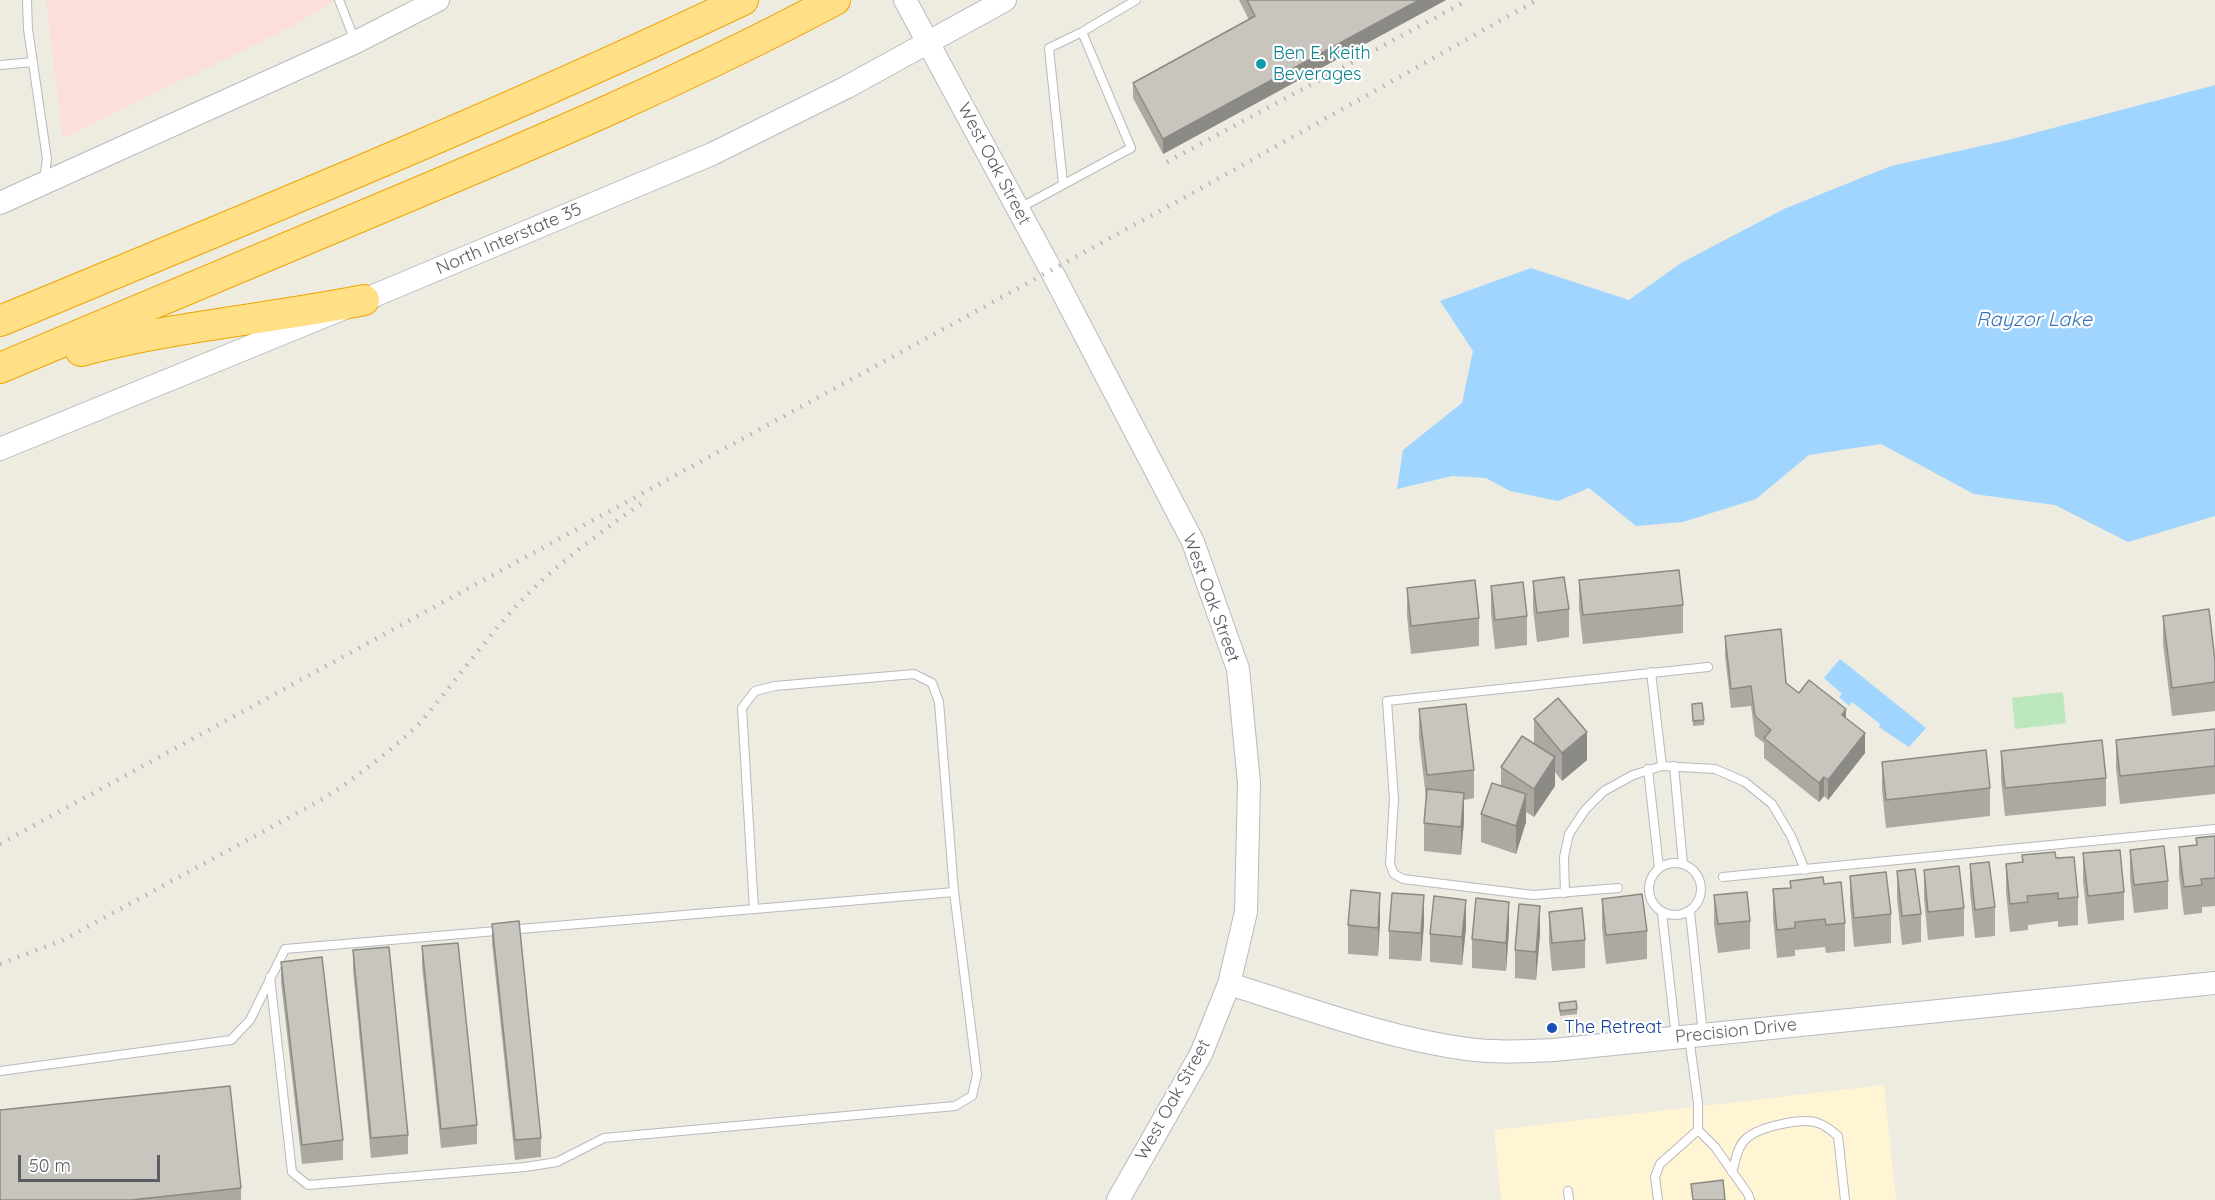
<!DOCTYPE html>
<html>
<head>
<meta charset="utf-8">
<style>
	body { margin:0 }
	#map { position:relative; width:2215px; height:1200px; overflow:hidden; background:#eeebe1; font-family:Quicksand,sans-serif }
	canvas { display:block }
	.scale { position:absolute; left:18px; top:1155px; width:142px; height:27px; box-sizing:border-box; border:3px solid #5a5e63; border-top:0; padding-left:8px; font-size:18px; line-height:21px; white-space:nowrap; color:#5a5e63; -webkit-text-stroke:4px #fff; paint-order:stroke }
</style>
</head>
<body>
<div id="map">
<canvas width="2215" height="1200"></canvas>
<div class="scale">50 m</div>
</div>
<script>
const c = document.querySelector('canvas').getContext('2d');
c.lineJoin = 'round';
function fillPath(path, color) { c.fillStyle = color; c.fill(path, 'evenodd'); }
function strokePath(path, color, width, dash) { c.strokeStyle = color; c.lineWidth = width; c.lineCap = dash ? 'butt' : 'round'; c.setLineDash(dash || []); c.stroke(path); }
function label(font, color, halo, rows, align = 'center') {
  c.font = font + ' Quicksand,sans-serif'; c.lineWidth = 4.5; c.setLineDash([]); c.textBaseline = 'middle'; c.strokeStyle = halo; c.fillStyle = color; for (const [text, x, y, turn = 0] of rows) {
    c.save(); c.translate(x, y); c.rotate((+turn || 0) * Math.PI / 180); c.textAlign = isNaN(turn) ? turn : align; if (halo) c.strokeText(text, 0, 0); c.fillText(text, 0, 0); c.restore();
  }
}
const commercial = new Path2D(`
	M1884,1085L1896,1200H1501L1494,1130Z`);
const medical = new Path2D(`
	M46,0H335L293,26L63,138Z`);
const green = new Path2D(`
	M2063,692L2066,723L2015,729L2012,698Z`);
const water = new Path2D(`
	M2215,85V516L2128,542L2055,505L1974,494L1881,444L1809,455L1756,499L1683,522L1636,526L1589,488L1558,501L1510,491L1486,478L1452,476L1397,489L1403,450L1462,403L1473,351L1440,301L1531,268L1629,300L1681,263L1784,209L1891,166L2008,140Z
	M1840,659L1926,728L1909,747L1879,727L1880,724L1852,702L1849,706L1839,697L1842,694L1824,678Z`);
const lane = new Path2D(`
	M27,0L28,29L47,159L44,179
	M339,0L355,41
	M0,65L33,62
	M1063,184L1049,48L1082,32
	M1018,209L1131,148L1082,32L1136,0
	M1651,672L1662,766
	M1674,766L1683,864
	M1648,769L1659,868
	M1649 889a26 26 0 1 1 52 0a26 26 0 1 1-52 0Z
	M1723,877L2215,829
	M1618,888L1533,895L1403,879L1394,874L1390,864L1394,799L1387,701L1708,667
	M1565,893L1564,857L1569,834L1585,810L1604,791L1633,775L1662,766L1715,769L1745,782L1772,804L1791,836L1805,870
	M1690,912L1703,1034
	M1662,913L1676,1038
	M270,977L292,1172L308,1185L525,1167L557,1162L604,1138L955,1106L972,1096L977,1075L954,892L939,702L932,683L914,674L775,686L755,691L742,708L754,909
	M1689,1037L1698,1103V1130L1715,1147L1748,1194L1750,1200
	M0,1071L231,1040L250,1020L285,949L954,892
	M1732,1172C1736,1160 1737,1146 1747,1138C1759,1127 1803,1117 1818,1123C1825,1125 1832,1131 1838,1136L1845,1200
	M1568,1191L1569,1200
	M1658,1200L1655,1177L1660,1164L1698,1130`);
const secondary = new Path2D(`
	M905,0L1051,270L1193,542L1238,669L1249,783L1246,912L1229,984L1201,1054L1118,1200
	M0,203L356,42L438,0
	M0,449L364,300L712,154L847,87L1005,0
	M1229,984C1307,1008 1386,1038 1467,1049C1496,1053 1525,1051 1554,1050L2215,983`);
const highway = new Path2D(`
	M0,321C249,218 499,116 743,0
	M81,351C174,326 270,319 364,300
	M0,368C131,313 262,258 393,203C543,140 693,76 835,0`);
const rail = new Path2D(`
	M1167,162L1468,0
	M0,844L1189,195L1537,0
	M0,964L63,940L323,799C357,777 388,753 418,725C454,684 486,637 524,598C559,562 601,532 642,503`);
const wall = new Path2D(`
	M1239,0H1446L1163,154L1133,98V83L1249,20Z
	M1579,580L1683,605V633L1583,644L1579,609Z
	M1533,581L1569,609V637L1537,642L1533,609Z
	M1491,586L1527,616V645L1495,649L1491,614Z
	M1407,588L1479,618V646L1411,654L1407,616Z
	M2163,616L2215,661V711L2172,716L2163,644Z
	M1725,636L1799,693L1846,718L1865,753L1828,800L1824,796L1819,802L1764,758V743L1755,736L1751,706L1731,708L1725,656Z
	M1692,704L1704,720V725L1693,726Z
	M1419,709L1474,770V798L1464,800V821L1461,855L1424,851V823L1426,798L1419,738Z
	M1534,719L1587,760L1562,781L1555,772V786L1534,817L1526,812V822L1516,854L1481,842V814L1501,786V767L1534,744Z
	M2215,729V794L2120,804L2116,768V740Z
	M2001,751L2106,778V806L2005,816L2001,779Z
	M1882,762L1990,788V816L1886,828L1882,790Z
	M2215,836V906L2202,907V913L2184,915L2179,875V847L2196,845V838Z
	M2130,850L2168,881V909L2134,913L2130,878Z
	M2083,853L2124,892V920L2088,924L2083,881Z
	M2022,855L2056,858L2078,897V925L2058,927V921L2028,925V930L2010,932L2006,892V864L2022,862Z
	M1970,864L1995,907V936L1975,938L1970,892Z
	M1924,870L1964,908V936L1928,940L1924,898Z
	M1897,871L1921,914V942L1902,945L1897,899Z
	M1850,876L1891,914V943L1854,947L1850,904Z
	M1790,881L1824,884L1845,923V951L1826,953L1825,947L1795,950V956L1777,958L1773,918V889L1790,888Z
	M1714,895L1750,921V949L1718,953L1714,924Z
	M1602,899L1647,931V959L1606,964L1602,927Z
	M1549,912L1585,940V968L1552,971L1549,940Z
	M1380,921L1378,956L1348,954V925Z
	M492,924L541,1138V1157L515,1160L492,943Z
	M1424,924L1421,961L1389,959V931Z
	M1466,928L1462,965L1430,962V934Z
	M1509,930L1506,971L1472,968V939Z
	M1540,934L1536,980L1515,978V950Z
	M422,946L477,1125V1144L441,1148L422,966Z
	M353,950L408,1135V1154L371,1158L353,969Z
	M281,962L343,1140V1160L302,1164L281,982Z
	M1559,1003L1577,1009V1014L1560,1016Z
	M241,1188V1200H0Z`);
const shadedWall = new Path2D(`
	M1419,0H1446L1163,154V139Z
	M1846,709V729L1842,715Z
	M1587,732V760L1562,781V753Z
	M1865,733V753L1828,800V780Z
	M1555,757V786L1534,817V789Z
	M1824,777V796L1819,802V783Z
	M1464,793V821L1461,855V827Z
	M1526,794V822L1516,854V826Z
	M1380,893V921L1378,956V928Z
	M1424,895V924L1421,961V933Z
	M1466,900V928L1462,965V937Z
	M1509,902V930L1506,971V943Z
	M1540,906V934L1536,980V952Z`);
const building = new Path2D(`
	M1247,0H1419L1163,139L1133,83L1255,16Z
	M1679,570L1683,605L1583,615L1579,580Z
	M1564,577L1569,609L1537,613L1533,581Z
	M1475,580L1479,618L1411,626L1407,588Z
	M1523,582L1527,616L1495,620L1491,586Z
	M2209,609L2215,661V682L2172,688L2163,616Z
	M1781,629L1786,683L1799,693L1809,680L1846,709L1842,715L1865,733L1828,780L1824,777L1819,783L1764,738L1771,730L1755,716L1751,686L1731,689L1725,636Z
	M1558,698L1587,732L1562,753L1534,719Z
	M1702,703L1704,720L1693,721L1692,704Z
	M1466,704L1474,770L1427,775L1419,709Z
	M2215,729V766L2120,776L2116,740Z
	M1522,736L1555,757L1534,789L1501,767Z
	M2102,740L2106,778L2005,788L2001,751Z
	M1986,750L1990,788L1886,800L1882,762Z
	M1492,783L1526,794L1516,826L1481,814Z
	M1427,789L1464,793L1461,827L1424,823Z
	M2215,836V878L2201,879L2202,885L2184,887L2179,847L2197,845L2196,838Z
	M2164,846L2168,881L2134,885L2130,850Z
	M2120,850L2124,892L2088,896L2083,853Z
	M2055,852L2056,858L2074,857L2078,897L2058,899V893L2027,896L2028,902L2010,904L2006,864L2023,862L2022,855Z
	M1989,862L1995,907L1975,910L1970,864Z
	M1959,866L1964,908L1928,912L1924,870Z
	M1915,869L1921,914L1902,916L1897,871Z
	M1886,872L1891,914L1854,918L1850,876Z
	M1823,877L1824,884L1841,882L1845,923L1826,925L1825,919L1795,922V928L1777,930L1773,889L1791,888L1790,881Z
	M1351,890L1380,893L1378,928L1348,925Z
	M1747,892L1750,921L1718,924L1714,895Z
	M1392,893L1424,895L1421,933L1389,931Z
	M1642,894L1647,931L1606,935L1602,899Z
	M1434,896L1466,900L1462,937L1430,934Z
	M1476,898L1509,902L1506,943L1472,939Z
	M1519,904L1540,906L1536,952L1515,950Z
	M1582,908L1585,940L1552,943L1549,912Z
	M519,921L541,1138L515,1140L492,924Z
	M458,943L477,1125L441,1129L422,946Z
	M389,947L408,1135L371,1138L353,950Z
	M322,957L343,1140L302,1145L281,962Z
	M1576,1001L1577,1009L1560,1011L1559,1003Z
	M230,1086L241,1188L131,1200H0V1110Z
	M1723,1180L1725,1200H1693L1691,1184Z`);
const markers = [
	[1261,64,6,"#0f9aa8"],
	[1552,1028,6,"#1a4fb4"]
];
const cultureNames = [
	["Ben E. Keith",1273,54],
	["Beverages",1273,75]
];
const streetNames = [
	["West Oak Street",994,164,62],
	["North Interstate 35",509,239,-23],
	["West Oak Street",1211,598,70],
	["Precision Drive",1736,1031,-6],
	["West Oak Street",1173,1100,-61]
];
const transitNames = [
	["The Retreat",1564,1028]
];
const waterNames = [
	["Rayzor Lake",2034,320]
];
fillPath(commercial, '#fff5d4');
fillPath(medical, '#fcdedb');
fillPath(green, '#bce7bc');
fillPath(water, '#9fd5ff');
strokePath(lane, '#b7b9bf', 10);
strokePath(secondary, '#b7bbc1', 24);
strokePath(highway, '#eea400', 32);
strokePath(lane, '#fff', 8);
strokePath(secondary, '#fff', 22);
strokePath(highway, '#ffe086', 30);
strokePath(rail, '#b3b4b4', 4.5, [1.5, 8]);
fillPath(wall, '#aca9a3');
fillPath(shadedWall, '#8c8a85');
fillPath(building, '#c8c5be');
strokePath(building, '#8c8a85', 1.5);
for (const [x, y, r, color] of markers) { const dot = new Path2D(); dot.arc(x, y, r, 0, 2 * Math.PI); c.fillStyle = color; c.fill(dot); strokePath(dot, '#fff', 2); }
label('18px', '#0d838f', '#fff', cultureNames, 'left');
label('18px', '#5a5e63', '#fff', streetNames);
label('18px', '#164399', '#fff', transitNames, 'left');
label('italic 20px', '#3875b6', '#fff', waterNames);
</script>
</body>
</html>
